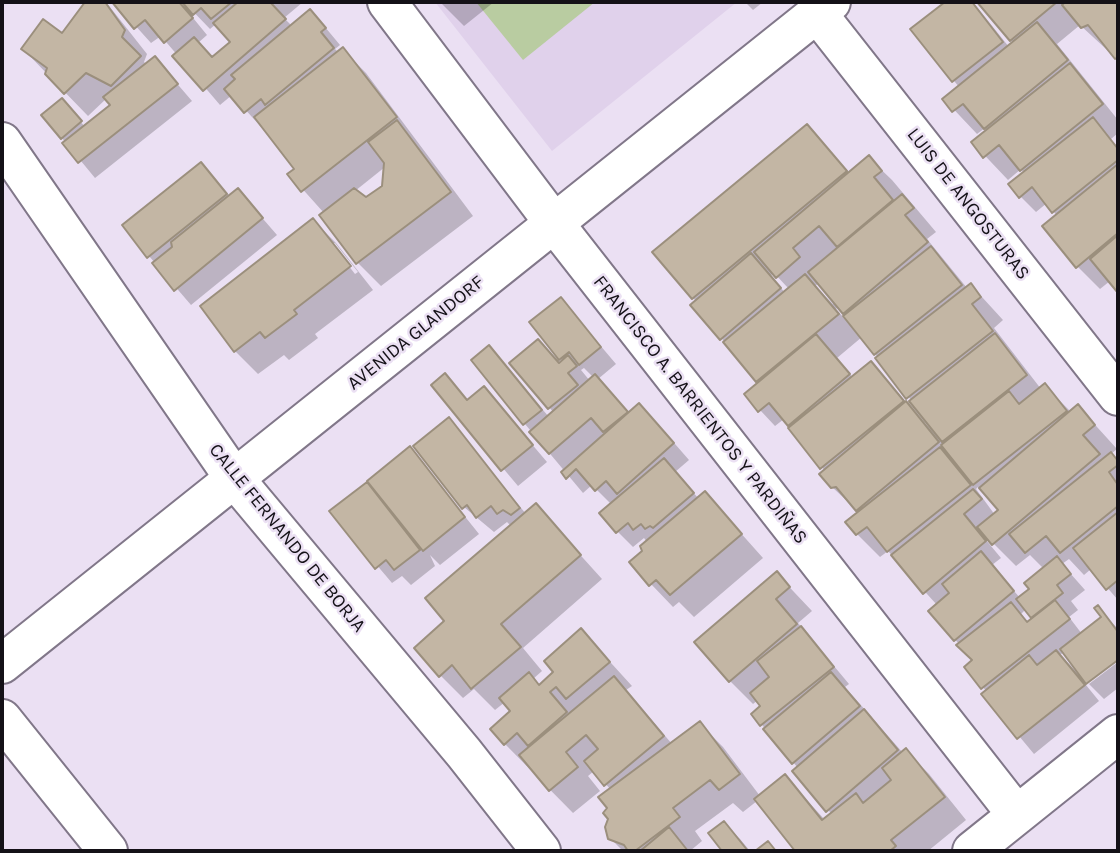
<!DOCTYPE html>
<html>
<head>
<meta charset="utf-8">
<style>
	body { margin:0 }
	#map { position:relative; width:1120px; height:853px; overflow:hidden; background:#ebe0f3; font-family:Karla,sans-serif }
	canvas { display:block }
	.frame { position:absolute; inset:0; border:4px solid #141117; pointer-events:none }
</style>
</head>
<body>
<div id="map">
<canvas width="1120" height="853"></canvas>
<div class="frame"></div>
</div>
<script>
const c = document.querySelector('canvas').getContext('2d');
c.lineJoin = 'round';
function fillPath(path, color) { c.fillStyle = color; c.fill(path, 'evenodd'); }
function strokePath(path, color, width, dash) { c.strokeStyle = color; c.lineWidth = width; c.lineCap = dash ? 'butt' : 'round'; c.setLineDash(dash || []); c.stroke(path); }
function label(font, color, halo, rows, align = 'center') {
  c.font = font + ' Karla,sans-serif'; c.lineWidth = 5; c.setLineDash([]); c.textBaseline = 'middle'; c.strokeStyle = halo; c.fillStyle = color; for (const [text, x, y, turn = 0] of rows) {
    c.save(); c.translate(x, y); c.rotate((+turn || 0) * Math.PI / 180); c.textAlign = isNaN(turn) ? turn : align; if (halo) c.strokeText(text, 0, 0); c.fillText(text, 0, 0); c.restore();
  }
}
const built = new Path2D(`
	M435,2H737L552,151Z`);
const green = new Path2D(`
	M476,2H595L523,60Z`);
const shadow = new Path2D(`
	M87,2H106L147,54L144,62L147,65L155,58L192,101L95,178L62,138L69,108L85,127L112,106L107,98L88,116L23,49L62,35Z
	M114,2H180L207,35L198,43L213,59L232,43L216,24L210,29L184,2H303L284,18L292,26L310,11L325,27L340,45L335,49L339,53L343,50L366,73L473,216L381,286L358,263L321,215L324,213L290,175L296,169L263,126L262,128L232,95L220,105L161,36L151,43ZM385,167L384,187L366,199L355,191Z
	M440,2H494L464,26Z
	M745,2H763L753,10Z
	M948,2H973L1009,47L1014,43L979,2H1118V60L1080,25L1057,44L1118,120V133L1111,139L1118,147V291L1110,281L1100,289L1077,266L1057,216L1047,203L1036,212L1020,196L1024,173L1021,169L1008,180L973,143L988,131L985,128L977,134L944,99L959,87L913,30Z
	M807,126L850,173L869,158L892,180L936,232L927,239L967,288L971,285L1003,320L994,328L1041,389L1045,386L1071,412L1078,406L1117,449L1111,454L1118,462V600L1091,569L1084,575L1069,559L1062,564L1085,590L1071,601L1078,610L1069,617L1082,634L1103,618L1098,607L1118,629V658L1087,681L1086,685L1099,701L1034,754L984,694L987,692L966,667L974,661L930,611L937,605L888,551L880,557L857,534L848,522L860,513L832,487L825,471L784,419L775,426L760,410V383L693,305L697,302L693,298ZM774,273L789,289L785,293L771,275ZM819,283L835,302L833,304L815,286ZM838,307L846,315L844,318L836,309ZM862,337L932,427L930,429L871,364L853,378L837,358ZM978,487L1000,511L995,515L976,489ZM988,538L1016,566L1030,555L1044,569L1032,589L1020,598L992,565L1001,558L986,540ZM1026,609L1034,619L1029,623L1021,614ZM1064,652L1079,672L1078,673L1060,655Z
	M201,164L230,196L238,190L277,235L191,305L149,256Z
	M313,220L336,243L373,290L315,334L318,338L289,360L284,355L258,374L235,351L202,307ZM331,243H335L358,272L355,274Z
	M561,299L616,364L598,379L630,414L655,421L689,460L675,472L699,499L705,493L763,558L694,617L679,602L673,607L651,584L644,552L647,542L644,538L633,547L617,531L612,505L592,485L583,493L525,424L489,347L549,417L554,413L512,363L538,341L560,364L563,361L561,359ZM584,368L594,378L590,381L581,370Z
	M445,376L468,401L484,388L547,462L518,486L433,385Z
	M449,420L526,514L536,506L602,579L523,648L542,671L533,679L540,686L556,672L581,630L632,686L626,690L672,744L700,724L723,747L760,796L785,776L825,820L832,815L798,768L753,714L763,707L758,700L753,704L730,681L777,574L812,611L798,623L849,684L845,687L903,753L906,751L929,774L966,820L928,851H798L757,801L743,812L733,803L695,831L702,841L690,851H623L610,838L611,790L594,771L588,776L600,791L573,813L505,744L513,712L505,702L495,710L474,689L463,698L440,675L447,622L512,527L507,522L494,532L464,507Z
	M410,448L479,534L440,565L430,555L435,566L411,585L402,576L392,583L331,511Z
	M1118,662V688L1104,699L1089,684Z
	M724,823L740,839L750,851H725L711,834Z`);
const building = new Path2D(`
	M85,2H105L125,30L122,37L141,56L111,86L86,73L64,94L45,74L47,68L21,49L43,19L62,33Z
	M112,2H179L193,18L164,43L145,20L134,29Z
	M182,2H232L211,19L201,8L193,15Z
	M238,2H270L286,19L203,91L172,56L194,37L212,57L230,42L213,23Z
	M945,2H972L1003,42L952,82L910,29Z
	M977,2H1057L1010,41Z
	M1065,2H1118V57L1115,59L1088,25L1081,28L1062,5Z
	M310,9L326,28L321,32L334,48L265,105L261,99L244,113L224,89L235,79L231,75Z
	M1037,22L1068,60L984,129L963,104L952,112L942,99Z
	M343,47L397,117L301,192L287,174L294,169L254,117Z
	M155,56L178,84L78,163L62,143L110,105L103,97Z
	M1070,63L1103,104L1020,171L999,145L983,158L971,142Z
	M62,98L82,121L61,139L41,115Z
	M1093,117L1118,149V160L1052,213L1032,187L1019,198L1008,184Z
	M397,120L451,192L356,264L319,215L354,188L366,197L382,186L384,163L368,142Z
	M807,124L847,171L692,299L652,252Z
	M869,155L882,171L874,177L893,200L837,247L819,226L793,248L800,257L776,278L754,252Z
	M201,162L227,194L147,258L122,225Z
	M1118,164V233L1076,268L1042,226Z
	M238,188L263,218L174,291L152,263L172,247L171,242Z
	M902,194L914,208L905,215L928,242L843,314L808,272Z
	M313,218L351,266L294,310L297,314L265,338L260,332L234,352L200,306Z
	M1118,235V293L1090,259Z
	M931,246L962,285L874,355L843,316Z
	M751,253L781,288L720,340L690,305Z
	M805,274L839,314L756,382L723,342Z
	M971,283L981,297L972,304L993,331L906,399L875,358Z
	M561,297L601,347L579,365L569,352L559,360L529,322Z
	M995,333L1027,375L942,442L909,401Z
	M816,334L850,374L788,426L769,403L758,412L744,394Z
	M538,339L559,363L568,355L577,366L568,373L578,385L548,409L509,363Z
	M489,345L542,410L523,425L471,360Z
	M871,361L904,401L820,469L788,428Z
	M445,373L467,400L484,386L533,445L501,471L431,385Z
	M595,374L628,412L603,432L591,418L549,454L529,432Z
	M1045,383L1067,411L973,485L941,445L1009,391L1019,404Z
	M906,401L939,442L856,511L836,487L831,488L819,474Z
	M639,403L674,443L617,494L606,481L595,491L576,469L566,479L561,472Z
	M1078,404L1095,425L1083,435L1100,454L992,545L977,527L998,510L979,488Z
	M449,417L520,508L511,515L503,510L497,514L491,506L476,518L467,505L462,509L413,446Z
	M410,446L465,517L423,551L367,481Z
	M940,447L971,485L887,552L867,527L856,535L845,522Z
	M1111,452L1118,461V465L1109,472L1118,485V506L1060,553L1046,536L1025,553L1009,534Z
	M664,458L694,493L653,528L650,526L645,529L641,524L633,530L628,523L616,533L599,513Z
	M367,482L420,550L394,570L386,560L375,569L329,511Z
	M973,489L982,499L964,514L986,541L923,594L891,555Z
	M705,491L742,534L670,595L656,580L649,586L629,562L642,551L640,546Z
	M536,503L581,555L501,624L521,647L471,689L452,665L439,677L414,648L444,621L425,598Z
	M1118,512V580L1106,590L1073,548Z
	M981,551L1014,591L954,641L928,611L949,593L942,584Z
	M1057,556L1071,574L1057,585L1063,593L1031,618L1016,599L1029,589L1024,583Z
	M777,571L790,587L776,599L797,624L729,682L694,642Z
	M1055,600L1070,619L981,689L964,667L972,660L956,645L1011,602L1027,622Z
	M1098,605L1118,632V660L1086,684L1060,649L1101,617L1094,608Z
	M801,626L834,667L760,726L751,714L760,706L750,693L769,677L757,661Z
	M581,628L610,662L566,699L556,687L550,692L567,712L528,746L517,733L504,745L490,729L510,711L499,698L529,672L539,685L553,672L544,661Z
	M1056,650L1085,685L1017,739L981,694L1029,655L1037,665Z
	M831,672L860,706L792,764L763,729Z
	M614,676L664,736L604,786L584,761L598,749L586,735L566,752L578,767L549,791L519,755Z
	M864,709L898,750L826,812L792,771Z
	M700,721L740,774L719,790L710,780L673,808L680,817L635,851H628L624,845L608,839L605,827L608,819L603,813L607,808L598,797Z
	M906,748L945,797L891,840L896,846L890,851H795L754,799L785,774L822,820L856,793L863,803L891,780L882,768Z
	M724,821L748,851H722L708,833Z
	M669,827L688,851H640Z
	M768,841L776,851H755Z`);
const street = new Path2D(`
	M387,2L554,223L1017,815
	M817,13L1118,396
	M2,142L234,478L464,753L541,851
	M2,719L108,851
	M972,851L1118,734`);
const secondary = new Path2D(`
	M2,664L831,2`);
const streetNames = [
	["LUIS DE ANGOSTURAS",968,204,52],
	["AVENIDA GLANDORF",416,333,-39],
	["FRANCISCO A. BARRIENTOS Y PARDIÑAS",700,410,52],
	["CALLE FERNANDO DE BORJA",287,538,51]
];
fillPath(built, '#e0d1eb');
fillPath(green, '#b9cca1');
fillPath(shadow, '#0003');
fillPath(building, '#c3b6a4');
strokePath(building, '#9b8f7d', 2);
strokePath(street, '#817789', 42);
strokePath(secondary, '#817789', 42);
strokePath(street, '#fff', 38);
strokePath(secondary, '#fff', 38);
label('19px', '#141117', '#ebe0f3', streetNames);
</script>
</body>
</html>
